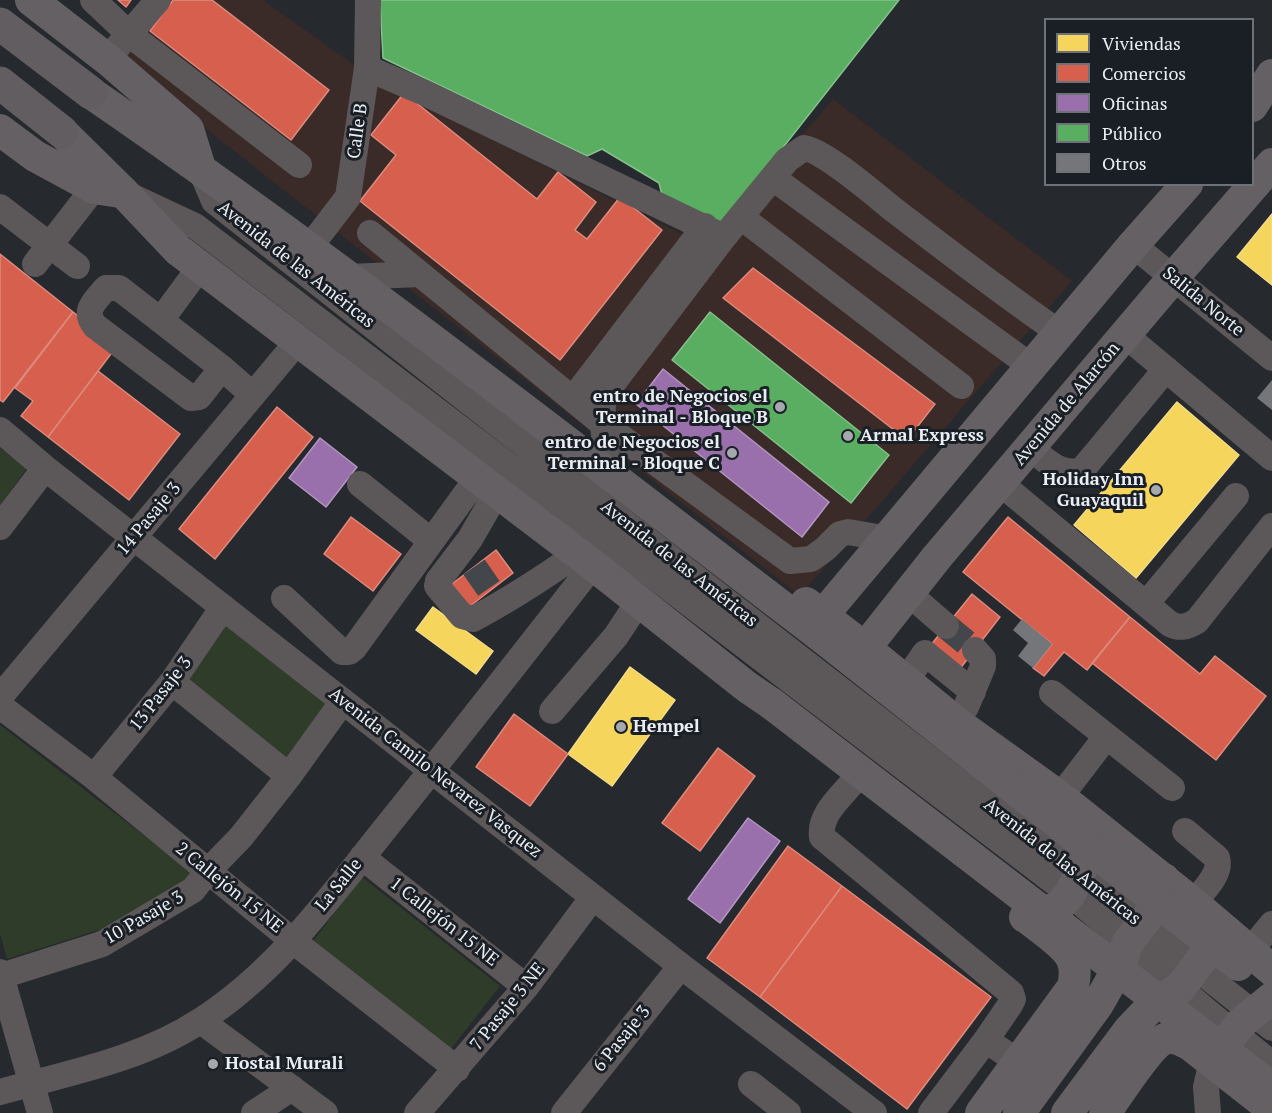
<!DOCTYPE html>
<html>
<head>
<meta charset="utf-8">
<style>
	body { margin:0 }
	#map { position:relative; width:1272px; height:1113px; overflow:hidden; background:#26292d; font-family:"PT Serif",serif }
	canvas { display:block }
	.legend { position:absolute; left:1044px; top:18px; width:210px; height:168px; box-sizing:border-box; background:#1a1f26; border:2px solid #6d7278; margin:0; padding:8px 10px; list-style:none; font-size:18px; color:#eaeef3 }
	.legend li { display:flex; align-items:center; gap:12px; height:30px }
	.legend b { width:30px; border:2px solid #6d7278 }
</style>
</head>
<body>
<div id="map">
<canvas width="1272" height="1113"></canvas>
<ul class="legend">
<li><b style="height:16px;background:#f6d55c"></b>Viviendas</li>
<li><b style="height:16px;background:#d6604d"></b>Comercios</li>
<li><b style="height:16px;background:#9970ab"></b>Oficinas</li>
<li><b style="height:16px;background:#5aae61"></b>Público</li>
<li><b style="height:16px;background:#747679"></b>Otros</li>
</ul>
</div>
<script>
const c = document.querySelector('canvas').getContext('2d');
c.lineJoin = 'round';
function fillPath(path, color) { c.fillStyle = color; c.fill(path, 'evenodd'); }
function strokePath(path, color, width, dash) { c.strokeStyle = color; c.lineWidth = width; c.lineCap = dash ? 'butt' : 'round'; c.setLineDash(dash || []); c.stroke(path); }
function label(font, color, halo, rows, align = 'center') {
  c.font = font + ' "PT Serif",serif'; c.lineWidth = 6; c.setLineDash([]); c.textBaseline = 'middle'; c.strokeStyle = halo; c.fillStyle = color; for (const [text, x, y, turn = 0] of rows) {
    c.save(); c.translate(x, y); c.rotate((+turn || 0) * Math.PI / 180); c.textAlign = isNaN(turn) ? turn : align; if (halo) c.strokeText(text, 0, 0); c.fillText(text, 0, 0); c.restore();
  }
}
const commercial = new Path2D(`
	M158,0H263L384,86L706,246L833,99L1072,281L800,596L112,55Z`);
const green = new Path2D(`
	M0,448L27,468L0,506Z
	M226,622L329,704L286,760L187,679Z
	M0,725L193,873L182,883L108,927L7,959L0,934Z
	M362,877L500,986L451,1049L313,941Z`);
const homes = new Path2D(`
	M1272,214V285L1237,257Z
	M1177,402L1239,455L1136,578L1074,525Z
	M433,607L493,651L476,674L416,630Z
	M630,667L675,700L612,786L568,754Z`);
const shops = new Path2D(`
	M118,0H131L126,7Z
	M173,0H212L329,90L291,140L150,31Z
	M404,93L537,199L558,172L596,202L575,230L587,239L620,197L662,230L560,360L360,201L396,155L371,135Z
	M0,254L73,312L3,402L0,400Z
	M753,268L935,404L907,440L723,298Z
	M73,312L117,346L48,437L21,416L33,401L15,388Z
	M98,371L180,434L129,500L48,437Z
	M277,407L313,437L215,559L179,529Z
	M351,517L401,554L373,591L324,554Z
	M1008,517L1130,617L1087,670L1064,652L1044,676L1033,668L1052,644L963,572Z
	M496,550L513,573L465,610L448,587Z
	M972,594L1000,617L959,670L930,646Z
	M1130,617L1200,674L1215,656L1266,696L1216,760L1092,663Z
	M514,714L568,754L530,806L476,767Z
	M718,748L755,776L700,851L662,823Z
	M788,846L842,886L760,997L707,958Z
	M842,886L991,997L907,1109L760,997Z`);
const offices = new Path2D(`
	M663,369L829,502L802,537L636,404Z
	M320,438L357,467L326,507L289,478Z
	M748,818L780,841L720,923L688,899Z`);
const public = new Path2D(`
	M380,0H899L722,225L663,199L659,183L602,149L587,156L383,58Z
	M710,312L889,455L851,503L672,360Z`);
const building = new Path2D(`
	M1272,380V410L1257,398Z
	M1022,619L1052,644L1033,668L1018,656L1028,643L1013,630Z`);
const minorTunnel = new Path2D(`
	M474,567L490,590
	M946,626L975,650`);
const minor = new Path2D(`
	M93,0L129,34L158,0
	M107,59L129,34L299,165
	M367,68L425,93L724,237
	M200,168L214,201L468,401L1078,874L1272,1028
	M773,178L1032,367
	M133,197L195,226L1075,898L1208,1012L1272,1064
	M0,207L77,266
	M741,217L961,386
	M370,233L420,274
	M1133,245L1272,358
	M309,248L348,197L367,68L368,0
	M35,264L94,188
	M348,277L420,274L603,424L790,561L811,559L825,549L840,534L848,532L889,539
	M161,320L200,267
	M1125,335L1272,458
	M222,368L199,397L191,398L95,326C82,310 96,300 106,288H119L222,368L253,395
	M573,399L705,226
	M0,430L45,468L681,966L874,1113
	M1030,448C1046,460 1061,477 1082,470L1166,369
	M609,473C606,447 600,421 604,395L724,237L787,160L804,148C825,151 875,195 894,210C949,252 1003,294 1060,333
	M1000,483L1170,624C1180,629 1187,627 1197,621L1272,526
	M360,484L431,541
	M497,492L470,539L438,581L437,586L462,616L473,619C509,600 543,578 577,554
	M0,527L45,468
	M908,593L946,626
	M284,598L342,652H349L354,648L478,477
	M1146,604L1236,496
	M172,682L289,776
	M905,682L925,653L973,692
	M1052,693L1172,788
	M0,697L298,341
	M0,706L94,777L293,941L457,1069
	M966,707L983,666V659L975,650
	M552,711L616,636L639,601
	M94,777L172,682L223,607
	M852,783C839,799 819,815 822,837L1011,993L1013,999L1010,1005L986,1040L1018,1062
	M1060,797L1106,737
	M1185,831L1217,858C1222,874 1203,891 1193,903
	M362,857L526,987
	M1250,951L1272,924
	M0,972L40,1113
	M1,976L102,944L193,890L208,871L241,837L289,776L343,701
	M201,1021L325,1113
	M751,1084L788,1113
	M0,1092C68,1073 140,1060 200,1021C277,972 331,896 388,825C457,739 525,652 593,565
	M254,1113L292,1088
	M417,1113L526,987L593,897
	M564,1113L681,966
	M931,1113L986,1040
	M1208,1113L1206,1087L1212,1061`);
const major = new Path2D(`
	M31,0L107,59L188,129L200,168
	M91,93C340,264 578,451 818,634
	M1252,106L1272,75
	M0,130L35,156L94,188L120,192
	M62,132L124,193L178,250L593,565L747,687L772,704
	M806,603L865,648L957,723L1060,797L1193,903L1272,970
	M823,615L1133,245L1187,184
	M865,648L937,557L1173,278L1272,164
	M1025,917L1057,908L1070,894L1091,849L1093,825
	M1212,1061L1240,1024L1272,998
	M981,1113L1073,987C1075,978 1076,968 1072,959C1066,945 1038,927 1026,917
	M1019,1113L1098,1004L1119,967L1128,942L1154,909L1162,893L1164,879
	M1067,1113L1129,1030L1152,1006L1180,988L1210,948L1229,934
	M1105,1113C1116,1098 1151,1042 1167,1038C1175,1037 1182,1041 1189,1044L1272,1109`);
const highway = new Path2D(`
	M0,24L91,93
	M0,83L62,132`);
const majorBridge = new Path2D(`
	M818,634L1238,965
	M772,704L1272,1088`);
const markers = [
	[780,407,6,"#a5a9ae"],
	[848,436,6,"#a5a9ae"],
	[732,453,6,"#a5a9ae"],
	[1156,490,6,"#a5a9ae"],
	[621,727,6,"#a5a9ae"],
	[213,1064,6,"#a5a9ae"]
];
const streetNames = [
	["Calle B",358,131,-82],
	["Avenida de las Américas",296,265,38],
	["Salida Norte",1203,302,39],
	["Avenida de Alarcón",1067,404,-50],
	["14 Pasaje 3",149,519,-50],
	["Avenida de las Américas",679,564,38],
	["13 Pasaje 3",161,694,-52],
	["Avenida Camilo Nevarez Vasquez",435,773,38],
	["Avenida de las Américas",1062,862,38],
	["La Salle",339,885,-51],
	["2 Callejón 15 NE",229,888,39],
	["10 Pasaje 3",144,918,-30],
	["1 Callejón 15 NE",444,922,38],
	["7 Pasaje 3 NE",508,1007,-51],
	["6 Pasaje 3",622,1039,-51]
];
const poiNames = [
	["entro de Negocios el",768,397],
	["Terminal - Bloque B",768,418],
	["Armal Express",860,436,"left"],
	["entro de Negocios el",720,443],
	["Terminal - Bloque C",720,464],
	["Holiday Inn",1144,480],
	["Guayaquil",1144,501],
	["Hempel",633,727,"left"],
	["Hostal Murali",225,1064,"left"]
];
fillPath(commercial, '#3a2a28');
fillPath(green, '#2f3c2a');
fillPath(homes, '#f6d55c');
strokePath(homes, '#f2dc89', 1.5);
fillPath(shops, '#d6604d');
strokePath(shops, '#dc8b7f', 1.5);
fillPath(offices, '#9970ab');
strokePath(offices, '#b196c1', 1.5);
fillPath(public, '#5aae61');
strokePath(public, '#85c18d', 1.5);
fillPath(building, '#747679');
strokePath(minorTunnel, '#43474b', 26, [26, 13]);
strokePath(minor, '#5c5859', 26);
strokePath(major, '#656063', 32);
strokePath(highway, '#625d60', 33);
strokePath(majorBridge, '#656063', 32);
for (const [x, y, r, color] of markers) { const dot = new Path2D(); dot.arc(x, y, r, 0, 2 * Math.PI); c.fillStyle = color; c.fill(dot); strokePath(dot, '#1a1f26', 2); }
label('18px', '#eaeef3', '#1a1f26', streetNames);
label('bold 18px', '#eaeef3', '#1a1f26', poiNames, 'right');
</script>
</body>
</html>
